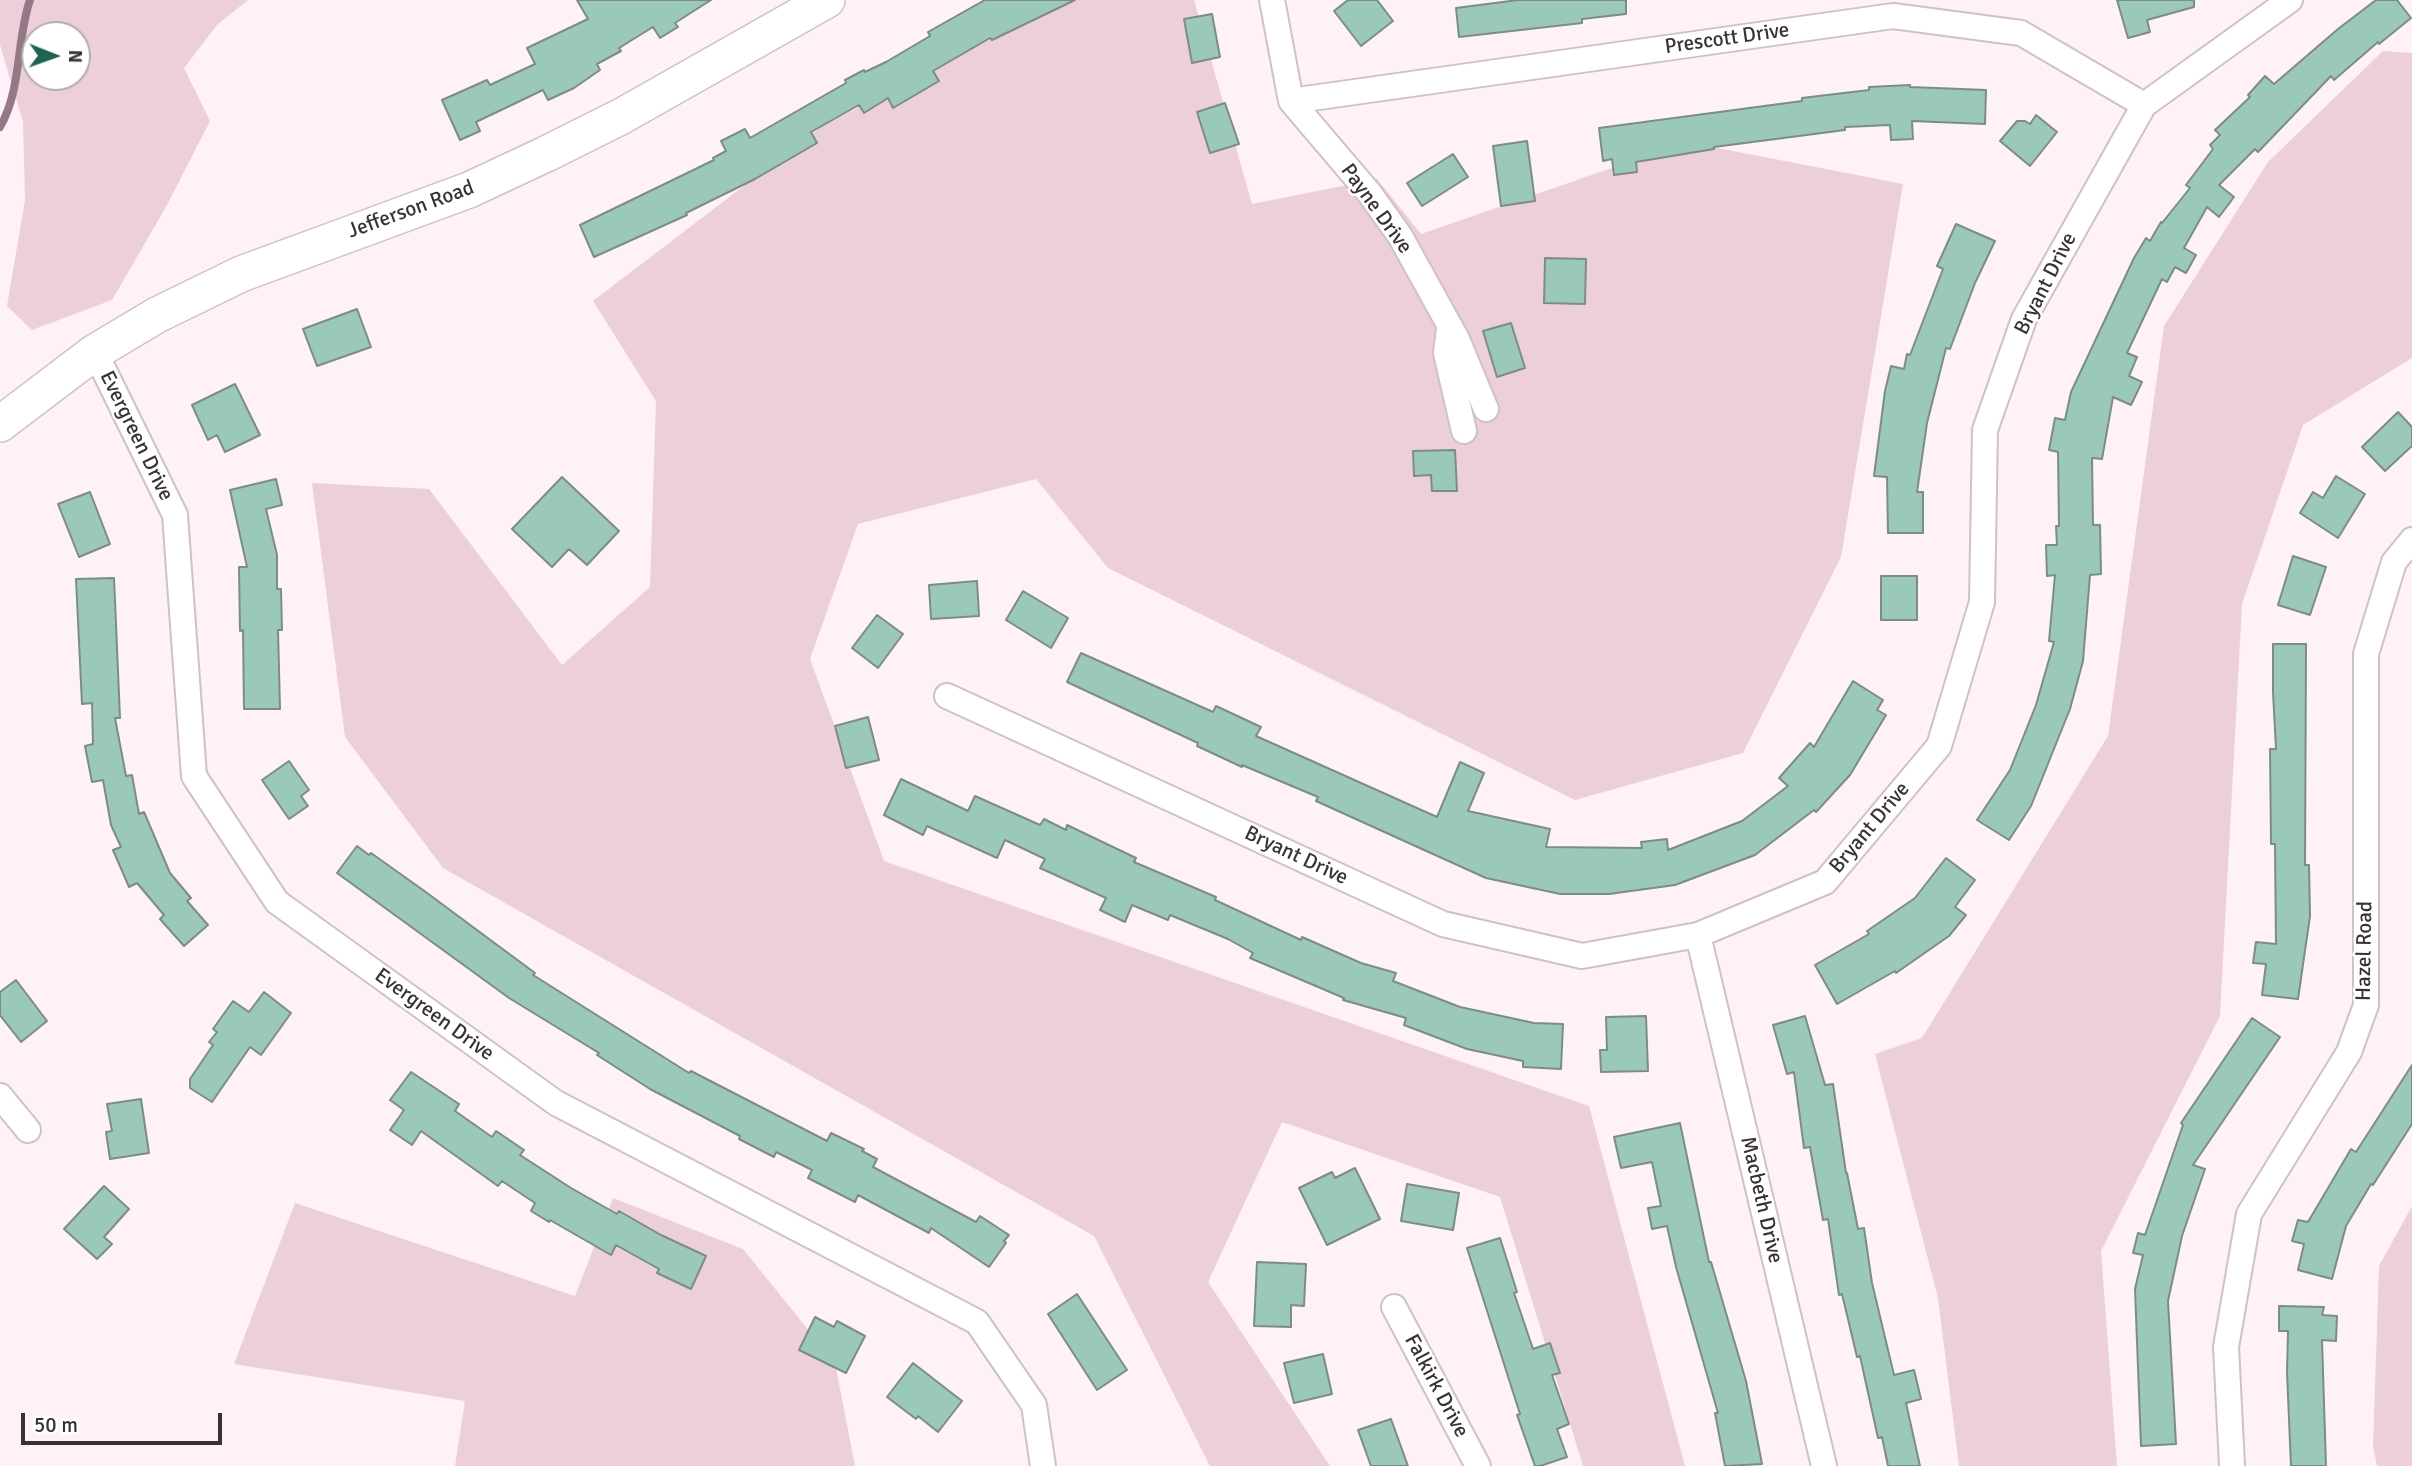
<!DOCTYPE html>
<html>
<head>
<meta charset="utf-8">
<style>
	body { margin:0 }
	#map { position:relative; width:2412px; height:1466px; overflow:hidden; background:#fef1f7; font-family:Signika,sans-serif }
	canvas { display:block }
	.north { position:absolute; left:21px; top:21px; width:70px; height:70px; box-sizing:border-box; background:#fff; border:2px solid #b0adae; border-radius:50%; rotate:91deg; font-size:19px; font-weight:700; line-height:28px; text-align:center; color:#393235 }
	.north::after { content:''; display:block; margin:auto; width:24px; height:32px; background:#1f6353; clip-path:polygon(50% 0,100% 100%,50% 72%,0 100%) }
	.scale { position:absolute; left:21px; top:1413px; width:201px; height:32px; box-sizing:border-box; border:4px solid #393235; border-top:0; padding-left:9px; font-size:21px; line-height:24px; white-space:nowrap; color:#393235; -webkit-text-stroke:5px #fff; paint-order:stroke }
</style>
</head>
<body>
<div id="map">
<canvas width="2412" height="1466"></canvas>
<div class="north">N</div>
<div class="scale">50 m</div>
</div>
<script>
const c = document.querySelector('canvas').getContext('2d');
c.lineJoin = 'round';
function fillPath(path, color) { c.fillStyle = color; c.fill(path, 'evenodd'); }
function strokePath(path, color, width, dash) { c.strokeStyle = color; c.lineWidth = width; c.lineCap = dash ? 'butt' : 'round'; c.setLineDash(dash || []); c.stroke(path); }
function label(font, color, halo, rows, align = 'center') {
  c.font = font + ' Signika,sans-serif'; c.lineWidth = 5; c.setLineDash([]); c.textBaseline = 'middle'; c.strokeStyle = halo; c.fillStyle = color; for (const [text, x, y, turn = 0] of rows) {
    c.save(); c.translate(x, y); c.rotate((+turn || 0) * Math.PI / 180); c.textAlign = isNaN(turn) ? turn : align; if (halo) c.strokeText(text, 0, 0); c.fillText(text, 0, 0); c.restore();
  }
}
const green = new Path2D(`
	M0,0H248L217,25L184,68L210,121L167,205L112,300L32,330L7,306L25,200L23,122L0,45ZM35,35H77V77H35Z
	M1066,0H1194L1252,204L1377,179L1421,234L1687,142L1903,184L1841,557L1743,753L1575,800L1108,568L1036,479L858,524L810,659L884,861L1589,1106L1685,1466H1583L1500,1197L1282,1122L1208,1282L1330,1466H1210L1094,1236L443,868L345,737L312,483L429,489L562,665L650,587L656,401L593,301L821,127Z
	M2383,51L2412,53V358L2303,425L2242,604L2220,1016L2101,1251L2117,1466H1959L1938,1298L1875,1054L1922,1038L2108,736L2164,326L2268,162Z
	M613,1198L743,1249L835,1363L855,1466H455L465,1401L234,1364L295,1203L575,1296Z
	M2412,1206V1466H2377L2373,1446L2379,1266Z`);
const stream = new Path2D(`
	M0,127C22,89 16,41 30,0`);
const building = new Path2D(`
	M577,0H711L675,23L678,27L660,38L653,27L619,48L621,51L597,64L600,70L574,88L548,100L543,90L476,122L480,131L460,140L442,100L487,80L490,85L535,64L527,48L588,19Z
	M985,0H1075L992,40L990,38L933,71L939,81L893,108L888,98L864,113L859,105L811,132L817,143L755,179L686,213L687,215L594,257L580,225L714,160L713,158L726,151L721,141L745,129L750,138L846,83L845,80L864,70L865,72L886,62L930,36L928,32Z
	M1348,0H1377L1393,21L1361,46L1334,11Z
	M1518,0H1626V14L1582,19V23L1459,37L1456,8Z
	M2117,0H2194V7L2147,20L2150,32L2128,38Z
	M2376,0H2397L2411,18L2379,44L2378,42L2334,80L2331,76L2258,152L2255,149L2219,185L2234,197L2219,217L2207,207L2184,248L2196,255L2186,273L2175,267L2167,282L2162,279L2127,353L2137,357L2129,376L2142,382L2131,405L2113,397L2102,459L2092,458L2093,525H2100L2101,574L2090,575L2083,661L2070,709L2031,806L2009,840L1977,820L2010,770L2036,705L2054,642L2049,641L2055,575L2047,576L2046,545H2057L2056,526H2059L2058,452L2049,450L2055,418L2065,420L2071,392L2134,258L2146,238L2150,241L2161,222L2162,223L2190,188L2186,185L2213,149L2210,145L2220,135L2215,130L2250,97L2248,95L2265,76L2274,84L2338,29Z
	M1212,14L1220,57L1192,63L1184,19Z
	M1910,85V87L1986,90L1985,124L1912,121L1913,139L1891,140L1890,125L1845,127V130L1714,147V149L1636,162L1637,172L1614,175L1612,159L1603,161L1599,128L1802,101V98L1869,90V87Z
	M1225,103L1239,144L1210,153L1197,112Z
	M2036,115L2057,132L2030,166L2000,141L2017,121H2025L2030,124Z
	M1527,141L1535,201L1501,206L1493,146Z
	M1453,154L1468,177L1422,206L1407,183Z
	M1956,224L1995,241L1975,283L1950,349L1946,348L1927,423L1917,492H1923V533H1888L1887,477L1874,476L1885,391L1891,366L1904,369L1907,354L1910,355L1943,269L1937,266Z
	M1545,258L1586,259L1585,304L1544,303Z
	M357,309L371,347L317,366L303,329Z
	M1511,323L1525,368L1497,377L1483,331Z
	M235,384L260,435L225,452L217,435L208,440L192,405Z
	M2398,412L2412,427V446L2385,471L2362,447Z
	M1455,450L1457,491H1432L1431,475L1414,476L1413,451Z
	M2336,476L2365,494L2338,538L2300,513L2313,492L2323,498Z
	M562,477L619,531L587,565L569,549L552,567L512,529Z
	M276,479L282,505L266,509L277,555V589H281L282,630H278L280,709H244L243,630L240,631L239,567H247L230,490Z
	M90,492L110,544L79,557L58,504Z
	M2293,556L2326,567L2310,615L2278,605Z
	M1881,576H1917V620H1881Z
	M114,578L120,718H115L126,776L132,775L139,814L144,812L170,873L191,898L187,901L208,925L184,946L160,919L164,915L137,883L129,887L113,850L121,847L111,825L103,780L92,782L85,746L93,744L92,703L82,704L76,579Z
	M977,581L979,616L931,619L929,585Z
	M1023,591L1068,618L1051,648L1006,620Z
	M877,615L903,634L878,668L852,648Z
	M2273,644H2306L2305,865H2309L2310,916L2298,999L2262,995L2266,964L2253,963L2256,942L2276,944L2275,844H2271L2270,749H2276L2273,692Z
	M1081,653L1213,712L1216,706L1261,727L1256,736L1437,817L1460,762L1484,773L1468,811L1550,829L1546,847L1642,848L1641,842L1667,839L1668,850L1742,821L1788,786L1779,778L1810,743L1814,747L1853,681L1883,700L1877,710L1886,715L1850,775L1816,812L1814,810L1755,855L1675,885L1609,894H1560L1486,878L1316,801L1318,797L1242,765V767L1197,746L1198,743L1067,682Z
	M868,717L879,760L846,768L835,726Z
	M289,761L309,790L301,796L308,806L289,819L262,780Z
	M901,779L968,811L975,796L1040,825L1044,819L1066,830L1067,825L1136,858L1134,862L1216,897L1215,900L1301,940L1302,937L1361,963L1396,973L1393,981L1460,1007L1534,1023L1563,1024L1561,1069L1523,1067V1061L1467,1049L1404,1025L1406,1018L1343,1000L1344,998L1250,958L1253,953L1228,939L1170,915L1168,920L1132,905L1125,922L1100,910L1106,898L1040,868L1045,859L1005,840L997,858L927,826L923,835L884,815Z
	M357,846L369,855L371,853L423,890L535,973L533,975L689,1073L691,1071L827,1141L831,1133L864,1149L862,1151L877,1159L873,1167L976,1222L980,1216L1009,1235L1004,1241L1006,1243L989,1267L931,1228L929,1233L858,1195L855,1202L808,1178L812,1170L776,1152L774,1157L739,1139L740,1136L650,1089L597,1055L599,1053L509,998L337,873Z
	M1946,858L1975,880L1955,907L1966,915L1949,936L1896,973L1895,971L1837,1004L1815,965L1869,934L1867,931L1915,898Z
	M16,980L47,1021L21,1042L0,1015V992Z
	M264,992L291,1013L261,1055L250,1047L212,1102L190,1088V1079L213,1045L209,1042L217,1032L213,1029L233,1001L249,1012Z
	M1646,1016L1648,1071L1601,1072L1600,1050H1607L1606,1017Z
	M1805,1016L1825,1085L1833,1084L1846,1173H1847L1858,1229L1864,1228L1872,1283L1894,1375L1914,1370L1921,1399L1906,1403L1920,1466H1888L1882,1437L1878,1438L1860,1356L1857,1357L1842,1294L1839,1295L1828,1219L1823,1220L1810,1147L1804,1148L1794,1072L1787,1074L1773,1025Z
	M2252,1018L2280,1037L2193,1165L2205,1169L2182,1236L2168,1301L2176,1444L2141,1446L2135,1289L2143,1255L2133,1253L2138,1233L2145,1235L2183,1125L2181,1123Z
	M2412,1065V1124L2373,1185L2371,1184L2346,1226L2332,1279L2298,1270L2304,1244L2292,1241L2298,1220L2308,1222L2351,1149L2356,1152Z
	M411,1072L459,1104L455,1111L492,1137L496,1131L524,1150L520,1155L571,1188L617,1214L619,1211L661,1235L706,1256L691,1289L657,1273L659,1269L616,1245L611,1255L550,1220L549,1222L531,1211L535,1203L502,1181L498,1186L421,1131L412,1145L390,1130L404,1110L390,1100Z
	M141,1099L149,1153L110,1159L106,1132L112,1131L107,1104Z
	M1680,1123L1709,1262H1711L1746,1381L1762,1464L1725,1466L1715,1413H1718L1676,1267L1667,1226L1652,1229L1648,1208L1661,1206L1652,1162L1621,1168L1614,1137Z
	M1355,1168L1380,1219L1327,1245L1299,1188L1332,1172L1335,1178Z
	M1407,1184L1459,1193L1453,1230L1401,1221Z
	M104,1186L129,1209L104,1237L112,1244L97,1259L64,1229Z
	M1500,1238L1517,1292L1514,1293L1533,1349L1550,1343L1560,1373L1552,1375L1569,1424L1557,1429L1567,1457L1540,1466H1535L1517,1415L1520,1414L1467,1248Z
	M1257,1262L1306,1264L1304,1306L1291,1305V1327L1254,1326Z
	M1077,1294L1127,1370L1097,1390L1048,1314Z
	M2279,1306L2324,1307L2322,1315L2337,1316L2336,1341L2322,1340L2326,1466H2291L2287,1372L2288,1331H2279Z
	M815,1317L834,1327L837,1321L865,1336L846,1373L799,1350Z
	M1323,1354L1332,1394L1294,1403L1284,1363Z
	M913,1363L962,1401L938,1432L918,1416L916,1419L887,1397Z
	M1391,1419L1408,1466H1371L1358,1430Z`);
const street = new Path2D(`
	M1272,0L1291,101L1370,194L1400,236L1457,339L1486,409
	M1291,101L1893,16L2021,33L2144,105
	M1449,329L1446,353L1464,431
	M95,352L175,515L194,776L277,902L556,1103L977,1322L1034,1405L1043,1466
	M947,696L1443,924L1582,956L1698,935L1825,882L1939,746L1982,602L1985,430L2024,319L2144,105L2290,0
	M1698,935L1824,1466
	M0,1096L28,1130
	M1394,1307L1478,1466
	M2232,1466L2226,1347L2249,1214L2349,1052L2366,1005V654L2394,562L2412,540`);
const secondary = new Path2D(`
	M0,424L95,352L157,315L241,274L469,190L546,154L622,116L827,0`);
const streetNames = [
	["Prescott Drive",1727,39,-8],
	["Payne Drive",1376,209,54],
	["Jefferson Road",411,210,-20],
	["Bryant Drive",2046,284,-63],
	["Evergreen Drive",136,436,64],
	["Bryant Drive",1870,828,-50],
	["Bryant Drive",1296,856,25],
	["Hazel Road",2365,951,-89],
	["Evergreen Drive",434,1015,36],
	["Macbeth Drive",1761,1200,77],
	["Falkirk Drive",1436,1386,62]
];
fillPath(green, '#edcfdc');
strokePath(stream, '#957785', 8);
fillPath(building, '#9ac9bb');
strokePath(building, '#7d8c87', 2);
strokePath(street, '#d0c1c8', 28);
strokePath(secondary, '#d0c1c8', 38);
strokePath(street, '#fff', 24);
strokePath(secondary, '#fff', 35);
label('21px', '#393235', '#fff', streetNames);
</script>
</body>
</html>
